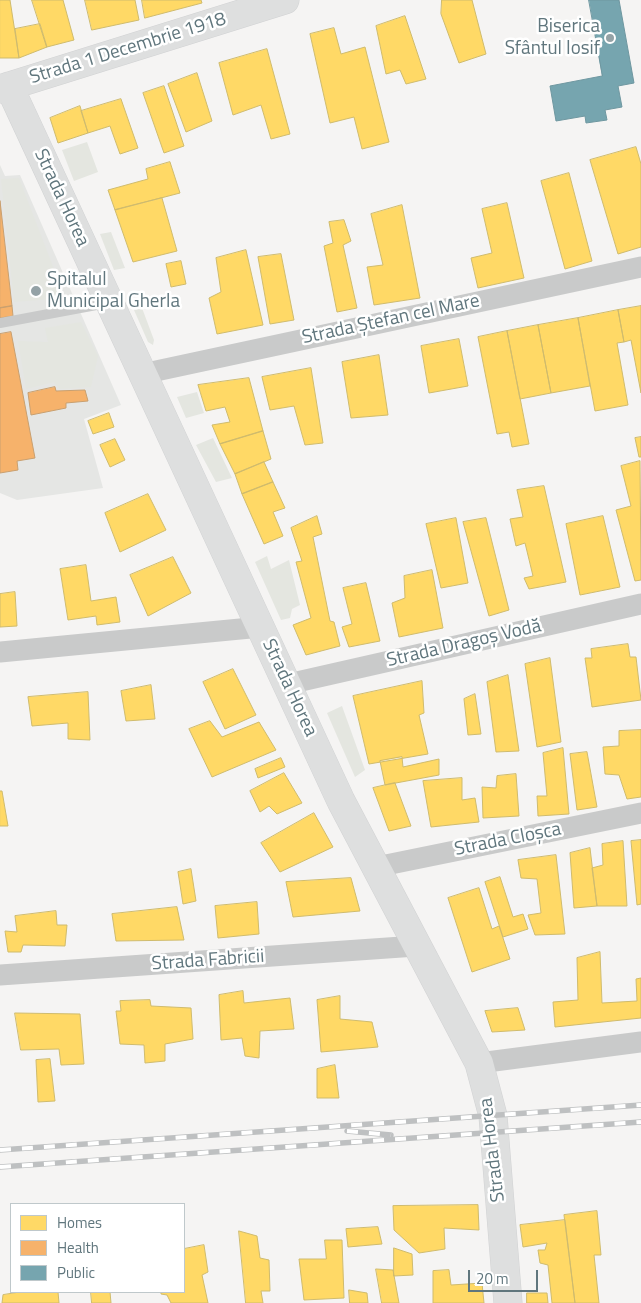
<!DOCTYPE html>
<html>
<head>
<meta charset="utf-8">
<style>
	body { margin:0 }
	#map { position:relative; width:641px; height:1303px; overflow:hidden; background:#f5f4f3; font-family:"Titillium Web",sans-serif }
	canvas { display:block }
	.legend { position:absolute; left:10px; top:1203px; width:175px; height:90px; box-sizing:border-box; background:#fff; border:1px solid #bfc8cb; margin:0; padding:6px 9px; list-style:none; font-size:15px; color:#60767d }
	.legend li { display:flex; align-items:center; gap:10px; height:25px }
	.legend b { width:25px; border:1px solid #bfc8cb }
	.scale { position:absolute; left:468px; top:1270px; width:70px; height:22px; box-sizing:border-box; border:2px solid #60767d; border-top:0; padding-left:6px; font-size:15px; line-height:18px; white-space:nowrap; color:#60767d; -webkit-text-stroke:4px #fff; paint-order:stroke }
</style>
</head>
<body>
<div id="map">
<canvas width="641" height="1303"></canvas>
<ul class="legend">
<li><b style="height:14px;background:#ffd966"></b>Homes</li>
<li><b style="height:14px;background:#f6b26b"></b>Health</li>
<li><b style="height:14px;background:#76a5af"></b>Public</li>
</ul>
<div class="scale">20 m</div>
</div>
<script>
const c = document.querySelector('canvas').getContext('2d');
c.lineJoin = 'round';
function fillPath(path, color) { c.fillStyle = color; c.fill(path, 'evenodd'); }
function strokePath(path, color, width, dash) { c.strokeStyle = color; c.lineWidth = width; c.lineCap = dash ? 'butt' : 'round'; c.setLineDash(dash || []); c.stroke(path); }
function label(font, color, halo, rows, align = 'center') {
  c.font = font + ' "Titillium Web",sans-serif'; c.lineWidth = 5; c.setLineDash([]); c.textBaseline = 'middle'; c.strokeStyle = halo; c.fillStyle = color; for (const [text, x, y, turn = 0] of rows) {
    c.save(); c.translate(x, y); c.rotate((+turn || 0) * Math.PI / 180); c.textAlign = isNaN(turn) ? turn : align; if (halo) c.strokeText(text, 0, 0); c.fillText(text, 0, 0); c.restore();
  }
}
const built = new Path2D(`
	M0,165L5,176L20,175L121,405L84,419L103,488L17,500L0,493Z`);
const green = new Path2D(`
	M87,142L98,172L74,181L62,150Z
	M19,178L65,298L14,302L1,179Z
	M111,232L125,268L114,270L100,234Z
	M142,308L154,340L153,345L148,342L134,310Z
	M81,322L98,356L91,387L60,389L54,382L26,389L18,341L48,342L45,328Z
	M197,392L204,413L186,418L177,397Z
	M213,438L232,478L216,482L196,445Z
	M267,556L271,569L289,560L300,605L292,609L290,618L281,620L255,562Z
	M342,706L365,770L355,777L327,713Z`);
const homes = new Path2D(`
	M0,0H10L19,58H0Z
	M32,0H63L74,40L47,47Z
	M85,0H135L139,20L92,30Z
	M142,0H201L202,3L145,18Z
	M442,0H472L486,54L459,63L441,14Z
	M405,16L426,79L406,84L400,70L386,74L376,26Z
	M40,24L47,47L19,58L15,29Z
	M334,28L341,54L365,47L389,142L362,149L354,117L330,123L310,34Z
	M267,49L290,134L271,139L261,105L233,115L219,63Z
	M197,73L212,121L186,132L168,84Z
	M164,86L184,146L164,153L143,93Z
	M121,99L138,148L120,154L110,126L88,133L81,111Z
	M80,106L88,133L58,143L50,118Z
	M636,147L641,164V247L618,254L590,160Z
	M170,162L180,193L115,210L108,190L148,179L146,169Z
	M569,173L592,261L565,269L541,181Z
	M162,198L177,251L133,262L115,210Z
	M507,203L524,278L478,288L471,258L492,253L482,209Z
	M402,205L420,298L374,305L367,267L383,265L371,214Z
	M344,220L351,241L343,245L357,308L337,312L324,246L333,243L329,222Z
	M246,250L263,325L217,334L209,298L221,292L216,258Z
	M281,254L294,320L270,324L258,257Z
	M181,261L186,284L171,287L166,264Z
	M641,306V393L631,340L624,342L618,310Z
	M618,310L624,342L617,343L628,405L595,411L578,318Z
	M578,318L590,386L551,393L538,325Z
	M538,325L551,393L520,399L507,331Z
	M507,331L529,444L512,447L509,432L497,434L478,337Z
	M459,339L468,386L429,393L421,346Z
	M379,355L388,415L351,418L342,362Z
	M311,368L323,443L305,445L294,406L270,410L262,377Z
	M249,378L263,431L220,444L212,425L230,422L225,407L206,411L198,385Z
	M109,413L114,427L93,434L88,421Z
	M263,431L271,459L235,474L220,444Z
	M641,437V457H639L635,438Z
	M115,439L125,460L110,467L100,445Z
	M640,461L641,580L635,581L616,510L631,506L621,466Z
	M264,462L273,482L242,494L235,474Z
	M273,482L285,508L273,512L283,536L264,544L242,494Z
	M544,486L566,582L529,589L524,578L533,576L525,543L516,546L510,519L523,517L517,490Z
	M148,494L166,530L120,552L105,513Z
	M317,516L322,534L313,537L330,621L334,622L340,646L306,655L293,625L311,618L296,562L302,561L291,528Z
	M603,516L620,587L580,595L566,524Z
	M456,518L468,583L441,588L426,524Z
	M486,518L509,610L489,616L463,522Z
	M173,557L191,593L148,616L130,575Z
	M86,565L91,601L116,597L120,622L97,625L96,616L68,620L60,569Z
	M432,570L443,628L399,637L392,603L405,598L404,576Z
	M366,583L380,641L349,647L342,627L352,624L343,588Z
	M15,592L17,626L0,627V594Z
	M628,644L630,657H636L641,700L592,707L585,658H592L591,649Z
	M550,658L561,742L537,747L525,664Z
	M233,669L256,715L225,729L203,682Z
	M508,675L519,751L496,752L487,682Z
	M422,681L424,713L419,715L428,754L369,764L353,696Z
	M151,685L155,719L126,721L121,691Z
	M88,692L90,740L68,739V723L32,726L28,697Z
	M475,694L481,734L468,735L464,699Z
	M210,721L222,737L259,722L276,750L212,777L189,729Z
	M641,730V797L627,799L619,775L605,774L603,747L619,746V731Z
	M563,748L569,814L538,816L537,796H547L543,753Z
	M587,752L597,807L577,810L570,754Z
	M402,757L403,767L439,759V775L385,785L380,761Z
	M281,758L285,767L258,778L255,769Z
	M284,773L302,803L277,814L269,806L260,812L250,791Z
	M516,774L519,816L483,818L482,787L496,788L497,776Z
	M462,778V800L475,798L479,822L431,827L423,781Z
	M395,783L411,826L389,831L373,788Z
	M0,791H2L8,826H0Z
	M314,813L333,847L280,872L261,843Z
	M641,840V904L637,905L631,841Z
	M623,841L627,906H597L592,868L603,865L602,844Z
	M590,848L597,906L574,908L570,853Z
	M556,855L565,934L535,935L528,915L541,913L537,879L521,878L518,860Z
	M191,869L196,901L183,904L178,872Z
	M500,877L513,917L523,914L528,929L503,937L485,882Z
	M351,878L360,911L293,917L286,882Z
	M479,888L492,929L499,926L510,959L472,972L448,898Z
	M257,902L259,934L218,938L215,906Z
	M177,907L184,940L116,941L112,914Z
	M56,911L57,925H67L65,946L23,945L21,952H8L5,931L17,932L15,916Z
	M600,952L602,1003L637,1001L636,979L641,978V1018L555,1027L553,1002L578,1000L577,958Z
	M243,991L244,1003L290,998L294,1029L260,1031L259,1058L245,1056L242,1038L221,1040L219,995Z
	M340,996V1019L372,1022L378,1047L321,1052L317,1000Z
	M150,1000L151,1006L191,1008L193,1039L165,1044V1061L145,1063L144,1045L120,1044L116,1011H121L120,1001Z
	M518,1008L525,1030L492,1032L485,1011Z
	M15,1013L80,1014L84,1064L61,1065L59,1049L21,1050Z
	M50,1059L55,1101L38,1102L36,1060Z
	M335,1065L339,1098H317V1069Z
	M478,1205L479,1230L444,1228L445,1249L419,1253L394,1230L393,1206Z
	M597,1211L601,1255H594L599,1303H575L564,1215Z
	M565,1220L575,1303H552L548,1265L540,1263L538,1250H545L547,1243L523,1247L520,1225Z
	M378,1227L382,1244L348,1247L346,1229Z
	M239,1231L257,1236L260,1258L269,1260L270,1291H261L263,1303H246Z
	M325,1240H342L344,1298L304,1300L299,1259H326Z
	M204,1245L208,1272L202,1275L208,1303H171L167,1295L161,1294V1292H184V1249Z
	M394,1248L412,1254L413,1275L394,1276Z
	M376,1269L393,1270L399,1303H382Z
	M449,1270L451,1285L482,1283L484,1303H433V1271Z
	M349,1290L367,1293L368,1303H350Z
	M20,1292H58L59,1303H2L3,1295Z
	M91,1292H110L111,1303H92Z
	M527,1293H547L548,1303H527Z`);
const health = new Path2D(`
	M0,201L12,306L0,308Z
	M12,306L13,316L0,318V308Z
	M11,332L35,458L17,461L18,470L0,473V334Z
	M55,387L56,391L85,390L88,401L66,403V408L31,415L28,393Z`);
const public = new Path2D(`
	M589,0H619L634,83L618,86L622,107L605,110L607,120L586,123L585,116L556,121L550,86L602,76Z`);
const lane = new Path2D(`
	M0,323L107,303`);
const street = new Path2D(`
	M142,374L641,267
	M0,652L261,627
	M288,684L641,604
	M376,867L641,813
	M0,975L416,946
	M479,1063L641,1042`);
const secondary = new Path2D(`
	M9,86L341,801L479,1063L493,1116L508,1303
	M0,89L285,0`);
const rail = new Path2D(`
	M347,1131L391,1135
	M0,1150L641,1105
	M0,1167L641,1122`);
const markers = [
	[610,38,5,"#94a2a6"],
	[36,291,6,"#94a2a6"]
];
const poiNames = [
	["Biserica",600,27],
	["Sfântul Iosif",600,49],
	["Spitalul",47,280,"left"],
	["Municipal Gherla",47,302,"left"]
];
const streetNames = [
	["Strada 1 Decembrie 1918",128,49,-17],
	["Strada Horea",61,198,65],
	["Strada Ștefan cel Mare",391,320,-12],
	["Strada Dragoș Vodă",464,644,-13],
	["Strada Horea",289,688,65],
	["Strada Cloșca",508,840,-11],
	["Strada Fabricii",208,961,-4],
	["Strada Horea",493,1150,-97]
];
fillPath(built, '#e5e6e4');
fillPath(green, '#e4e6e0');
fillPath(homes, '#ffd966');
strokePath(homes, '#cfbb6d', 1);
fillPath(health, '#f6b26b');
strokePath(health, '#c9a070', 1);
fillPath(public, '#76a5af');
strokePath(public, '#6f97a0', 1);
strokePath(secondary, '#d1d2d3', 29);
strokePath(lane, '#c9caca', 10);
strokePath(street, '#c9caca', 21);
strokePath(secondary, '#dedfdf', 28);
strokePath(rail, '#bec0c1', 5.5);
strokePath(rail, '#fff', 4, [11]);
for (const [x, y, r, color] of markers) { const dot = new Path2D(); dot.arc(x, y, r, 0, 2 * Math.PI); c.fillStyle = color; c.fill(dot); strokePath(dot, '#fff', 2); }
label('19px', '#60767d', '#fff', poiNames, 'right');
label('19px', '#60767d', '#fff', streetNames);
</script>
</body>
</html>
